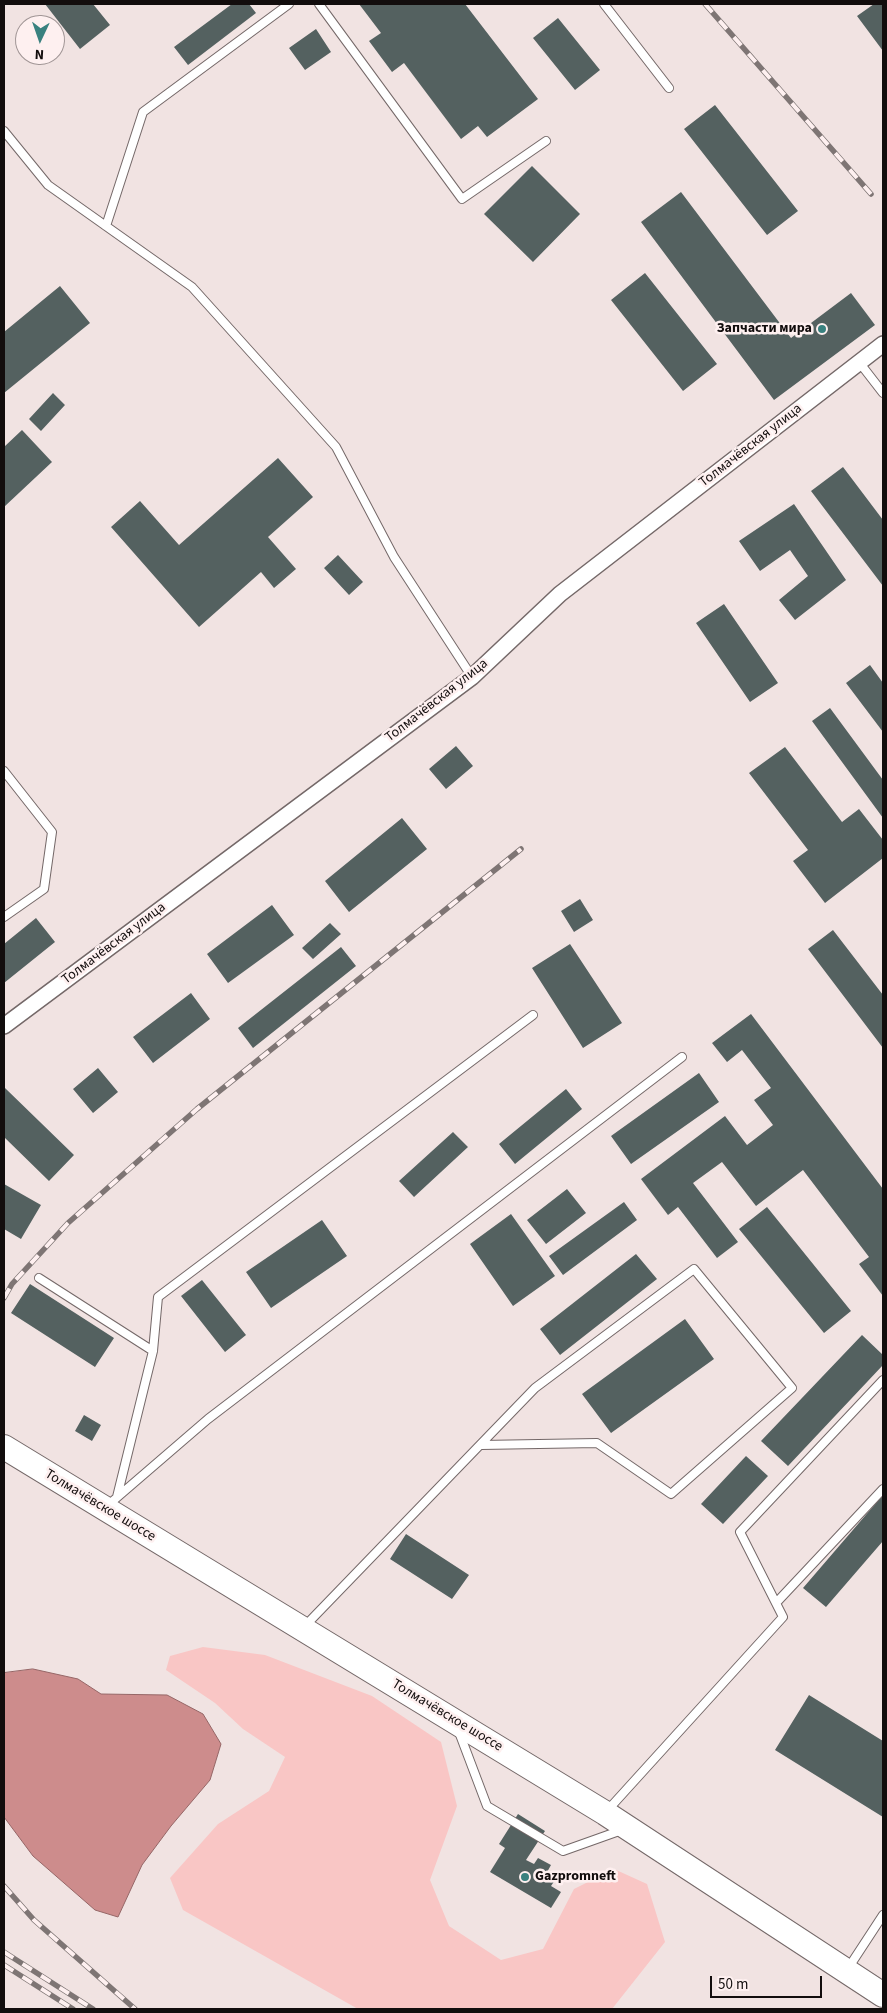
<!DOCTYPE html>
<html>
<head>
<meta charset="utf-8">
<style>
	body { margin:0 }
	#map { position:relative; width:887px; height:2013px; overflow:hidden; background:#f1e3e2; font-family:"Source Sans 3",sans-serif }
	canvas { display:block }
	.frame { position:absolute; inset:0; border:5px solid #120d0d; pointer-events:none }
	.north { position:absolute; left:15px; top:15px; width:50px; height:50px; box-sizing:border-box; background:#fef0f0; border:1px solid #a09595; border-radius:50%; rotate:183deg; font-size:14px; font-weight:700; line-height:20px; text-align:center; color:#120d0d }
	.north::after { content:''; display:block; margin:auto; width:18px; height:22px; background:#39817f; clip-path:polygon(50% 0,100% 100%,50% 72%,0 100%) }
	.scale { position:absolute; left:710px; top:1976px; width:112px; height:22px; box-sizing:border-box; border:2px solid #120d0d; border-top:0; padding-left:6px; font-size:15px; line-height:18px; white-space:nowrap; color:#120d0d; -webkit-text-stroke:4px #fef0f0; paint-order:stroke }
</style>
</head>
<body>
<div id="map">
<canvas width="887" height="2013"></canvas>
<div class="frame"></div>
<div class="north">N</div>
<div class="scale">50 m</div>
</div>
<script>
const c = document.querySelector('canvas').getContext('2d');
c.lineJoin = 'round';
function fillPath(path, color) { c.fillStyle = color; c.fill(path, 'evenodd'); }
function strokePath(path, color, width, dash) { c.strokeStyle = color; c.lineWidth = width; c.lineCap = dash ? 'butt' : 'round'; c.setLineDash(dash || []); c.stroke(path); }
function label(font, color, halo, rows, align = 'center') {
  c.font = font + ' "Source Sans 3",sans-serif'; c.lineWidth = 5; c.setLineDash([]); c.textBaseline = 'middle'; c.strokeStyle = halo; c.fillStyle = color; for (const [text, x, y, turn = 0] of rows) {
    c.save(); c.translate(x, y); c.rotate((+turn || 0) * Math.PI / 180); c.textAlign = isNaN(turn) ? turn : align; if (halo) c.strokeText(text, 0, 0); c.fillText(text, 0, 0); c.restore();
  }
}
const green = new Path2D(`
	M203,1647L265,1655L372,1696L441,1742L457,1806L430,1880L449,1926L501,1960L543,1949L574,1889L614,1869L647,1884L665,1942L612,2009H358L183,1910L170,1878L218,1824L269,1791L285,1757L243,1729L215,1703L166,1670L170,1656Z`);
const water = new Path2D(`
	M33,1669L78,1679L101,1694L167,1695L203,1714L221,1744L210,1780L171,1826L142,1865L118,1917L95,1910L33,1856L4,1817V1673Z`);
const building = new Path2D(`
	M45,4H93L110,25L80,49Z
	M232,4H249L256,13L188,65L174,47Z
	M359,4H465L538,99L487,137L478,126L461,139L404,63L392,72L369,41L381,33Z
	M874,4H883V51L857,16Z
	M558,18L600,70L575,90L533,38Z
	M316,29L331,52L305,70L289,48Z
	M715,105L798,211L767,235L684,129Z
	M532,166L580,214L533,262L484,214Z
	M681,192L791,338L851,293L875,325L774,400L641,222Z
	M645,273L717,364L683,391L611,300Z
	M60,286L90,323L4,393V332Z
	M53,393L65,405L41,431L29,419Z
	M22,430L52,462L4,507V447Z
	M278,458L313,497L268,537L296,569L274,588L261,572L199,627L111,527L140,501L179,545Z
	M843,467L883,520V586L811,491Z
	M794,504L846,580L795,620L779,600L808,576L790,550L760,571L739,541Z
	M338,555L363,582L349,595L324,568Z
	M724,604L778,683L750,702L696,623Z
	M870,665L883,683V732L846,683Z
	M830,708L883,780V818L812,721Z
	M456,746L473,766L446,789L429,769Z
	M785,747L842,822L859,809L883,840V858L825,903L793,861L808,850L749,773Z
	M402,818L427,849L349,912L325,881Z
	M580,899L593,920L574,932L561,911Z
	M272,905L294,935L228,983L207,954Z
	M36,918L55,942L4,983V944Z
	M330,923L341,934L313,959L302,948Z
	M833,930L883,995V1048L808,949Z
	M570,944L622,1023L583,1048L532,968Z
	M341,947L356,966L253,1048L238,1028Z
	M191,993L210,1019L153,1063L133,1037Z
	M751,1014L883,1189V1296L859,1264L869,1257L803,1170L756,1206L722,1162L693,1183L738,1242L717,1258L678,1207L668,1215L641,1179L725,1116L747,1145L773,1125L754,1100L771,1088L742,1050L727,1062L712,1043Z
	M98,1068L118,1092L93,1113L73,1089Z
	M699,1073L719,1102L631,1164L611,1136Z
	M5,1088L74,1155L49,1181L4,1137Z
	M566,1089L582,1109L515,1164L499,1144Z
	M453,1132L468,1147L414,1197L399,1181Z
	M4,1184L41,1205L21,1239L4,1229Z
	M567,1189L586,1213L546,1244L527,1220Z
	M624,1202L637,1220L563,1275L549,1256Z
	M767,1207L851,1311L824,1333L739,1229Z
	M511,1214L555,1276L513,1306L470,1244Z
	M322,1220L347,1256L271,1308L246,1272Z
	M636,1254L657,1279L560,1355L540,1329Z
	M202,1280L246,1335L225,1352L181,1296Z
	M30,1284L114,1338L95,1367L11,1313Z
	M685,1319L714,1359L611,1433L582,1394Z
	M862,1335L883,1355V1365L788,1466L761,1441Z
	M84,1415L101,1425L92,1441L75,1431Z
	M746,1456L768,1476L723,1524L701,1504Z
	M883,1495V1541L826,1607L803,1588Z
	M406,1534L469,1575L452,1599L390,1559Z
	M809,1695L883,1741V1817L775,1750Z
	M518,1814L545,1831L526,1860L534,1864L538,1858L551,1865L546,1874L555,1880L551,1886L561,1892L551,1908L490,1872L505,1848L499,1844Z`);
const lane = new Path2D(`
	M319,4L462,199L546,141
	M604,4L669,88
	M4,131L48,185L192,287L336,447L394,557L472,677
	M106,226L143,112L289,4
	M859,362L883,393
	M4,771L52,832L44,889L4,917
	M39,1278L153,1351
	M117,1497L153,1351L158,1297L533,1015
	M107,1506L208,1419L682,1057
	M776,1603L883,1489
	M304,1627L535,1388L694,1269L792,1388L671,1494L597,1443L481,1445
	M459,1732L487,1806L563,1851L622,1830
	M606,1812L783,1617L740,1532L883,1380
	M847,1970L883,1915`);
const street = new Path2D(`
	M4,1026L472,677L560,594L883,344`);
const primary = new Path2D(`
	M4,1447L605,1813L883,1995`);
const rail = new Path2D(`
	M705,4L871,194
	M4,1298L12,1284L68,1223L197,1109L521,849
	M4,1886L34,1920L135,2009
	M4,1952L93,2009
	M4,1965L73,2009`);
const markers = [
	[822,329,5,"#39817f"],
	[525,1877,5,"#39817f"]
];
const poiNames = [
	["Запчасти мира",812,329],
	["Gazpromneft",535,1877,"left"]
];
const streetNames = [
	["Толмачёвская улица",751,446,-38],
	["Толмачёвская улица",437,701,-38],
	["Толмачёвская улица",114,944,-37],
	["Толмачёвское шоссе",100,1506,31],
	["Толмачёвское шоссе",447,1716,31]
];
fillPath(green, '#f9c6c5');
fillPath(water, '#cd8c8c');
strokePath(water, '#956666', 1);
fillPath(building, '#546160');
strokePath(lane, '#746868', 10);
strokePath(street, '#746868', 18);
strokePath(primary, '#746868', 26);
strokePath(lane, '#fff', 8);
strokePath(street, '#fff', 15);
strokePath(primary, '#fff', 24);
strokePath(rail, '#7e7574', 5.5);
strokePath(rail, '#fef0f0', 4, [11]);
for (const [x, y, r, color] of markers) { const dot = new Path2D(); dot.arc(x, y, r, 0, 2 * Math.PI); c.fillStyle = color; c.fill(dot); strokePath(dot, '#fef0f0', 2); }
label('bold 14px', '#120d0d', '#fef0f0', poiNames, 'right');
label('14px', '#120d0d', '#fef0f0', streetNames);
</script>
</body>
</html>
